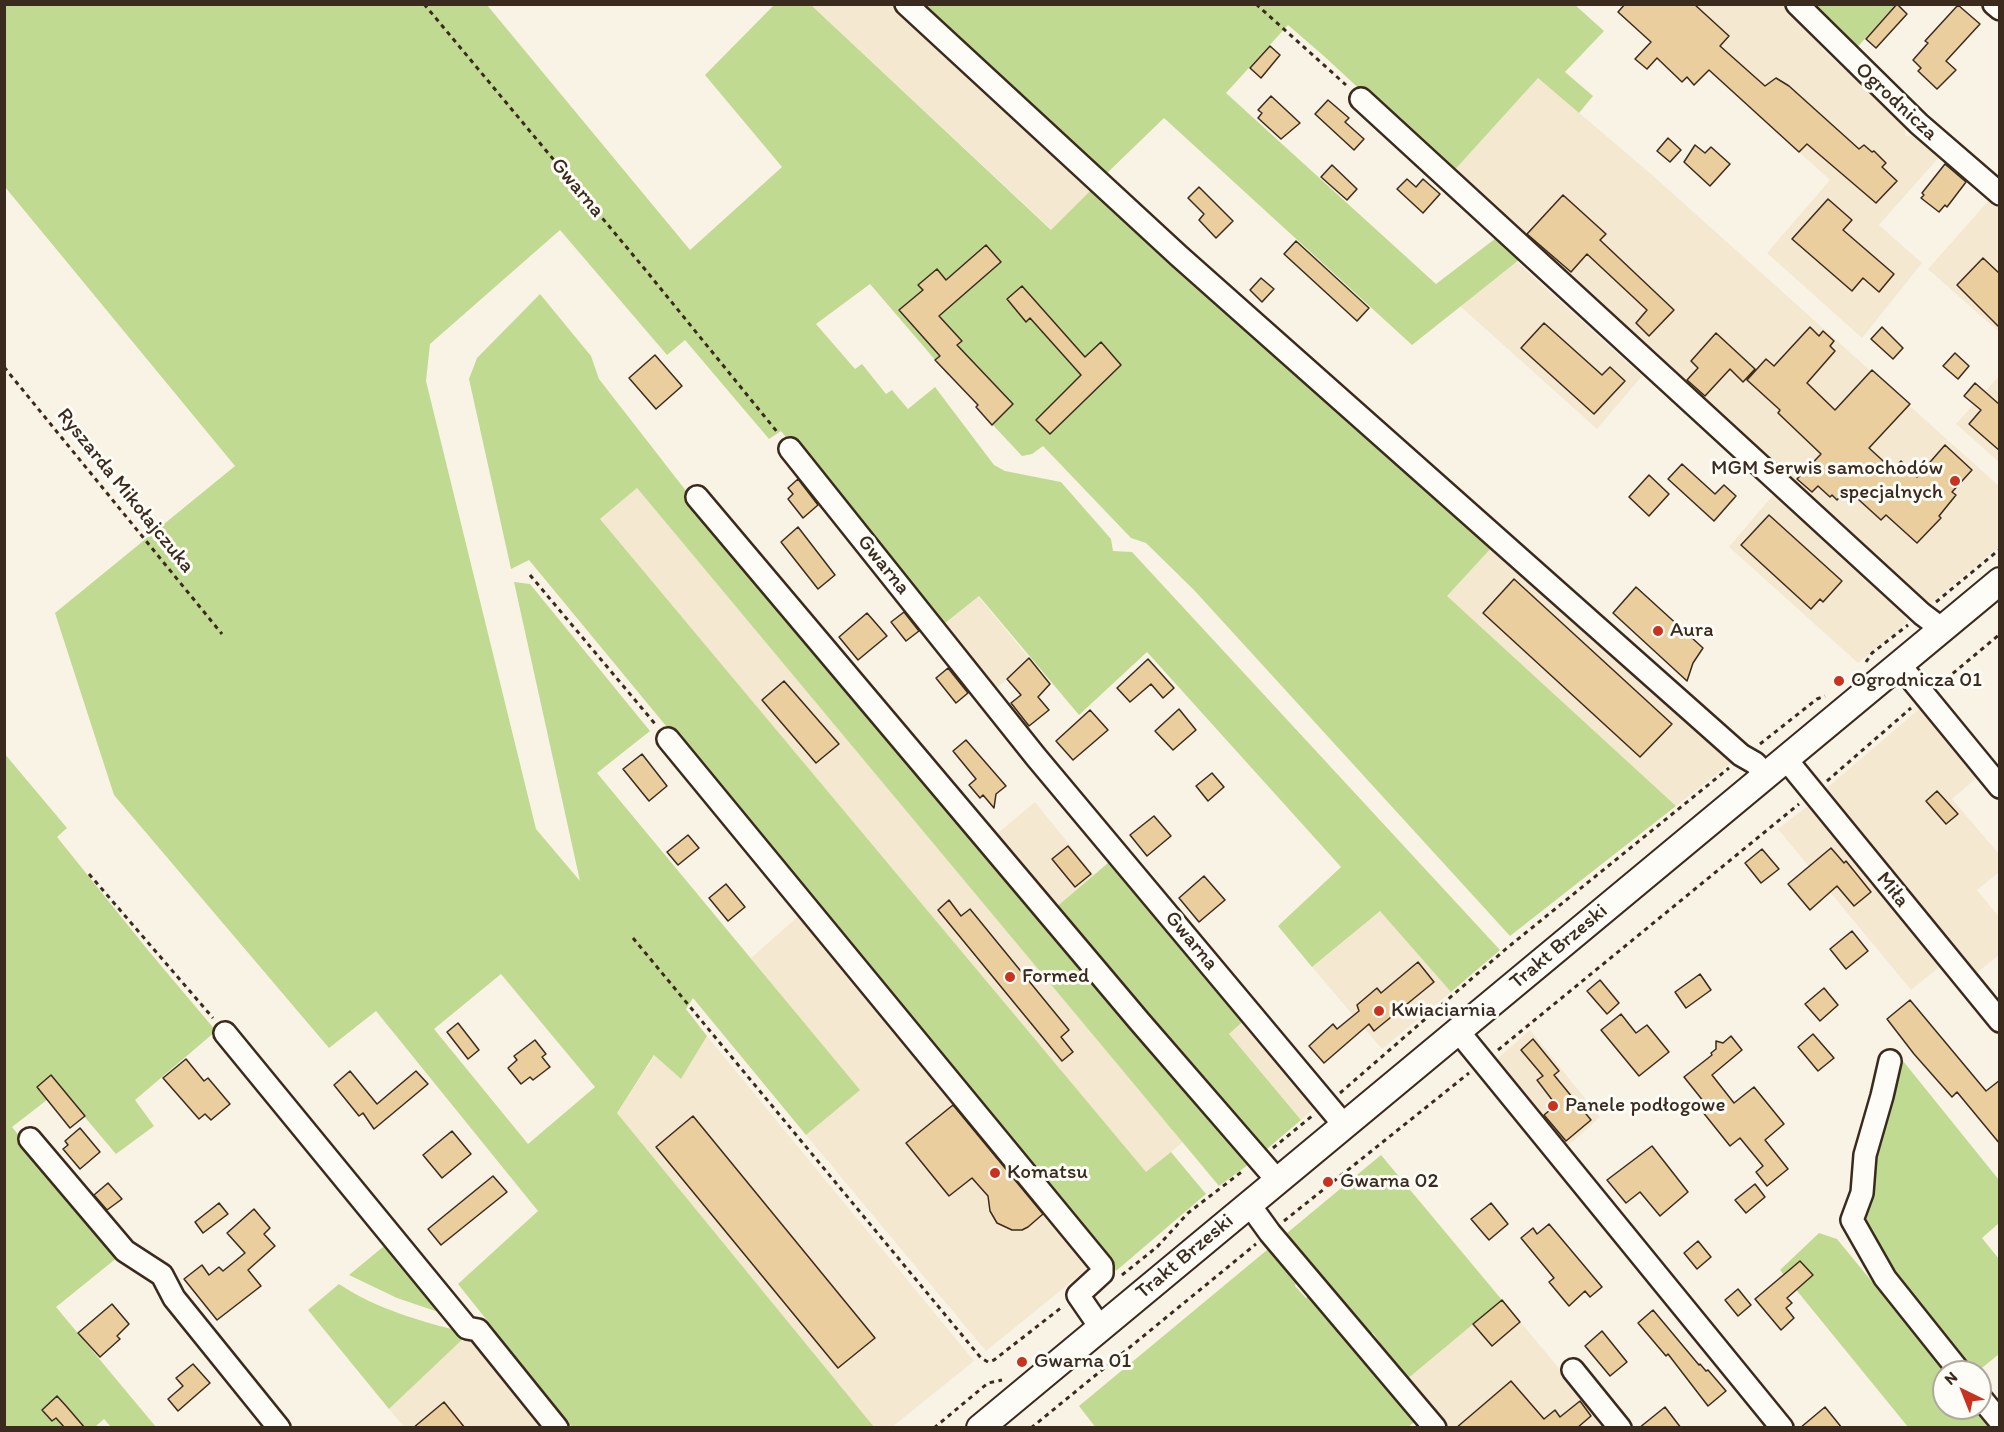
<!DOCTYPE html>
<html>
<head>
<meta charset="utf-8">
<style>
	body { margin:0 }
	#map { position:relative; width:2004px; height:1432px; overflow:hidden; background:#f9f3e5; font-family:Itim,sans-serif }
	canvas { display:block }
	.frame { position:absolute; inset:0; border:6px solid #3b2a1e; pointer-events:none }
	.north { position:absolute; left:1932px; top:1360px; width:60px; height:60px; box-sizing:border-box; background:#fdfcf7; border:2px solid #afa8a0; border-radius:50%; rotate:317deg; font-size:16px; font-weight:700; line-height:24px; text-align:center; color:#3b2a1e }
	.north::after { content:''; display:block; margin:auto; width:21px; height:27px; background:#c8321e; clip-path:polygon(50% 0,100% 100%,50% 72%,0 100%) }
</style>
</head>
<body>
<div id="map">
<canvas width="2004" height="1432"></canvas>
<div class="frame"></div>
<div class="north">N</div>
</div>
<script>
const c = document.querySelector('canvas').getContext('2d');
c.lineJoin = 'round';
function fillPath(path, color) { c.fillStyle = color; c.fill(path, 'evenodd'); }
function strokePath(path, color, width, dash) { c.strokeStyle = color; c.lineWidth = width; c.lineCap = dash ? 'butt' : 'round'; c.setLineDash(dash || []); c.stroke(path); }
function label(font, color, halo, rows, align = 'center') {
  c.font = font + ' Itim,sans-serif'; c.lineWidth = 6; c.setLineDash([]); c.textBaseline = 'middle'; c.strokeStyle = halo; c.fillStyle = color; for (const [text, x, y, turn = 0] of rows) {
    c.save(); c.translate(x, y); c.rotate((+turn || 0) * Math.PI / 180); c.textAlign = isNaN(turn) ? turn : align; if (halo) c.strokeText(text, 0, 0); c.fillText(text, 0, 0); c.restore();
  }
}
const built = new Path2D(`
	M811,5H897L1094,187L1052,230Z
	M1636,5H1788L1830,42L1822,49L1903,122L1906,136L1917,135L1941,155L1879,225L1922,263L1862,338L1767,253L1830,180Z
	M1538,78L1651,174L1999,486V547L1930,604L1535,248L1451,174Z
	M1990,199L1999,207V332L1928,269Z
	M1517,262L1642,376L1597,429L1460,306Z
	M1999,376V462L1956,424Z
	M637,488L1183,1142L1146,1173L600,519Z
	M1773,495L1902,612L1908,622L1858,663L1729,547Z
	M1493,546L1736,759L1676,806L1446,596Z
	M978,596L1029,658L994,691L940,627Z
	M1925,704L1982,773L1952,799L1999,854V872L1977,890L1999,917V955L1974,975L1822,792Z
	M1035,802L1094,875L1054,909L993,837Z
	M1809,805L1942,965L1911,990L1778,829Z
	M1380,910L1451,992L1382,1049L1312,967Z
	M802,913L1092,1265L986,1351L806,1135L859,1090L751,958Z
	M1248,1017L1320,1103L1301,1120L1229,1034Z
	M1530,1030L1600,1117L1561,1152L1491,1064Z
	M707,1036L974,1361L892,1427H874L617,1113L655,1055L681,1079Z
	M1502,1300L1608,1427H1445L1406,1380Z
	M466,1336L540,1427H404L389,1409Z`);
const green = new Path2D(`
	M1574,4L1604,31L1565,72L1593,96L1579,113L1538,78L1451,174L1325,57L1288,25L1226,93L1436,284L1500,235L1524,256L1412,345L1164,118L1105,175L921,5Z
	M1896,4L1853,52L1809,5Z
	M4,5H487L690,250L782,167L705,75L774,5H811L1051,230L1094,187L1493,546L1447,596L1676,806L1510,936L1194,590L1146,543L1131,538L1043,446L1032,454L1022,456L976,407L977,404L951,374L948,375L870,284L816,324L855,369L862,364L886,394L892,390L908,409L935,387L994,465L1005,471L1061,482L1111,539L1113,551L1132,552L1500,950L1451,992L1380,911L1312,967L1278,926L1341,867L1147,652L1079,715L979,596L940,627L781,431L769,439L685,340L667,355L560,230L430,344L426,381L536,829L580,881L514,582L530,584L650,731L597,773L860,1090L806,1135L693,998L686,1009L707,1036L681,1079L654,1055L617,1113L874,1427H572L458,1284L538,1211L376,1011L329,1048L114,795L55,613L235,466L5,187ZM501,974L595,1087L528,1144L434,1029Z
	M540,294L591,356L599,379L690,496L1252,1162L1219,1186L637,488L600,519L1146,1172L1171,1152L1206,1194L1116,1271L529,560L511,569L469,379L477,358Z
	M4,753L67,828L57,837L147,949L216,1031L135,1100L154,1126L116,1154L61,1089L12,1127L118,1257L56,1307L156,1427H111L104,1419L95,1427H5Z
	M1115,857L1248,1017L1229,1034L1301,1120L1261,1154L1054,909Z
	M1895,1051L1999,1180V1223L1982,1238L1999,1259V1354L1977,1372H1972L1899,1285L1858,1212L1873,1200L1868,1175Z
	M1381,1155L1502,1300L1406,1380L1378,1352L1380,1343L1373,1333H1363L1281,1238Z
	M1819,1233L1837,1239L1946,1372H1944V1408H1975L1991,1427H1908L1780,1270Z
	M389,1242L450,1316L397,1298L349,1275Z
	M1273,1245L1298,1275L1295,1286L1306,1298L1313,1293L1418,1419L1407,1428H1096L1079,1406Z
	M339,1284C376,1309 420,1321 463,1332L466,1336L389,1409L308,1310Z`);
const building = new Path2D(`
	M1625,4H1694L1729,36L1720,46L1765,86L1776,78L1789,86L1859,149L1864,145L1872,152L1874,151L1886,163L1882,167L1897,181L1876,203L1807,144L1799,152L1709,70L1694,85L1687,77L1682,82L1657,58L1647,69L1635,59L1651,42L1618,12Z
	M1897,4L1907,14L1876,48L1866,39Z
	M1958,5L1980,24L1946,61L1956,70L1937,89L1918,71L1921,68L1913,60L1928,43L1925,41Z
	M1270,46L1280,55L1261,78L1250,68Z
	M1271,96L1300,123L1281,139L1258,118L1262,113L1258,110Z
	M1328,100L1349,118L1345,122L1364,139L1354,150L1315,114Z
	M1668,138L1681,150L1670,162L1657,151Z
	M1695,145L1705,153L1711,147L1730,164L1710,186L1684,162Z
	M1945,164L1966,182L1947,207L1945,205L1939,212L1921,198L1924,195L1922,193Z
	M1332,165L1357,189L1347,200L1321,177Z
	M1407,179L1416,187L1423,179L1440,194L1423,213L1397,189Z
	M1199,187L1233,221L1216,238L1199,220L1204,214L1188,198Z
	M1563,195L1606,234L1600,240L1674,310L1649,336L1636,323L1647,310L1587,254L1571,272L1527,234Z
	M1828,199L1852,220L1843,230L1894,274L1879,292L1863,278L1852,291L1792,239Z
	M1296,241L1369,308L1357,321L1284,254Z
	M986,245L1001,262L939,316L962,341L957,345L1013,404L992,425L976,407L978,405L935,360L940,356L899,310L923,290L918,285L937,269L946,280Z
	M1983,258L2000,274V328L1957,285Z
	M1261,278L1274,289L1262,302L1250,290Z
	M1022,286L1085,357L1101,342L1121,365L1050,434L1036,420L1081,375L1030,318L1026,322L1007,299Z
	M1544,323L1602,375L1610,367L1625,381L1594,414L1521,348Z
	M1810,327L1819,336L1823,331L1834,341L1830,346L1835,351L1807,383L1835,410L1872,370L1910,404L1869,448L1893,470L1901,461L1917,477L1945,445L1972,470L1952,492L1956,495L1939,516L1941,518L1917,543L1886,515L1881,520L1847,489L1837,500L1832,495L1830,497L1818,486L1812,492L1797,479L1821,454L1778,413L1780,410L1747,380L1766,359L1774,366Z
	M1882,327L1903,348L1893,359L1871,339Z
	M1716,333L1755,369L1743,382L1730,369L1705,396L1687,380L1698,368L1691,361Z
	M1955,353L1969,366L1958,379L1943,366Z
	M655,355L682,386L656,409L629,378Z
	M1975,383L2000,405V451L1969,424L1981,410L1964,396Z
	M1682,464L1715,494L1724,485L1736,496L1714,521L1668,479Z
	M1649,475L1669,494L1649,516L1629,497Z
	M798,479L818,505L803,518L788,499L793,494L788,488Z
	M1769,515L1842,581L1823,602L1820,599L1811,609L1741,545Z
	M798,527L835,575L818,589L781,542Z
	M1514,579L1672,724L1640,757L1483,613Z
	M1636,587L1703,648L1693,663L1687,681L1613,613Z
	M904,612L919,631L906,641L891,622Z
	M867,613L887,636L858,660L839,637Z
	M1029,658L1050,684L1038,697L1049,710L1029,726L1011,703L1021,695L1007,679Z
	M1148,659L1174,688L1163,698L1151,684L1130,702L1117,688Z
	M948,668L968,693L956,703L936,678Z
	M784,681L839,744L816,763L762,700Z
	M1179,709L1196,730L1173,750L1155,731Z
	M1090,710L1108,730L1073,760L1056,741Z
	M966,740L1006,786L996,794L994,808L983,795L980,798L969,785L976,779L953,751Z
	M642,754L667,786L649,801L623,769Z
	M1212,773L1224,787L1208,801L1196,786Z
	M1937,791L1958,814L1946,824L1926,801Z
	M1154,816L1171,836L1147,856L1130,835Z
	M688,835L699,848L678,865L667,852Z
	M1068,846L1091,874L1075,887L1052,859Z
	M1831,848L1844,863L1846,861L1871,892L1854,906L1837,886L1810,910L1788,884Z
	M1762,849L1779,869L1761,883L1745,863Z
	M1204,876L1225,900L1199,922L1179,898Z
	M726,884L745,907L728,921L709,898Z
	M949,900L961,916L970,909L1069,1030L1061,1037L1073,1052L1062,1061L938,910Z
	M1852,931L1868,951L1846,969L1830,949Z
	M1418,962L1434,982L1374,1031L1369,1024L1324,1063L1309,1046L1333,1024L1337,1029L1359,1011L1357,1005L1377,988L1381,993Z
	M1700,974L1711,990L1686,1008L1675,992Z
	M1600,980L1619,1003L1607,1014L1587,991Z
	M1824,988L1838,1005L1820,1021L1805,1004Z
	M1910,1000L1986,1091L2000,1080V1144L1957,1092L1952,1097L1914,1054L1887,1019Z
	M1621,1014L1636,1033L1647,1025L1669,1052L1639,1076L1601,1030Z
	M458,1023L479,1050L468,1059L447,1032Z
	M1813,1034L1834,1058L1818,1071L1798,1047Z
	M1731,1036L1742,1050L1712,1075L1734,1103L1754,1087L1784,1124L1765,1140L1788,1169L1767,1186L1756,1172L1763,1166L1740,1138L1730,1146L1702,1111L1708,1107L1684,1077L1712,1055L1711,1053L1716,1049V1041L1723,1043Z
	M1533,1039L1559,1071L1554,1075L1591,1120L1566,1141L1544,1115L1556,1105L1537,1080L1543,1076L1521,1050Z
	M535,1040L546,1054L542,1057L550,1067L533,1080L530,1077L521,1084L508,1068L517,1060L514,1056Z
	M186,1059L204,1081L208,1078L230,1104L211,1120L205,1114L199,1119L163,1078Z
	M350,1071L377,1104L416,1071L428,1084L374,1129L363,1113L359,1116L334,1085Z
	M51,1075L85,1116L70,1128L37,1087Z
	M953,1105L1043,1214L1028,1227L1022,1230H1012L997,1223L990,1211L988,1196L972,1178L949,1196L906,1143Z
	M693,1116L875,1338L838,1368L656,1147Z
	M80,1128L100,1152L80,1169L63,1149L68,1145L65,1141Z
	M452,1131L471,1154L442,1178L423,1155Z
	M1652,1146L1688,1192L1660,1216L1640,1192L1626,1203L1607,1180Z
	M493,1176L507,1192L441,1245L428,1229Z
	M108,1183L122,1199L107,1210L94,1195Z
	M1755,1184L1765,1197L1746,1213L1735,1200Z
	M219,1203L228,1214L203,1233L195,1222Z
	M1491,1203L1508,1224L1489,1240L1471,1219Z
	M254,1209L270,1228L264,1234L275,1246L248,1270L261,1286L217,1320L184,1279L202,1265L209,1275L219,1267L223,1271L245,1253L227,1233Z
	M1549,1224L1602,1287L1590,1297L1585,1291L1569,1306L1549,1282L1554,1278L1521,1238L1533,1228L1537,1234Z
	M1698,1241L1711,1257L1697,1269L1684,1253Z
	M1800,1261L1813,1275L1787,1298L1792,1303L1786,1308L1794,1318L1781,1330L1755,1299Z
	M1738,1289L1751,1305L1738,1316L1725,1300Z
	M1502,1300L1520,1322L1492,1346L1473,1324Z
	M112,1304L129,1324L117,1336L120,1339L100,1357L78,1333Z
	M1653,1310L1699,1365L1700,1364L1706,1371L1708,1370L1726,1391L1708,1406L1668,1354L1666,1356L1638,1323Z
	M1602,1331L1627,1362L1610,1376L1585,1346Z
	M193,1364L210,1383L178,1411L168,1399L183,1386L176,1378Z
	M1511,1381L1544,1419L1555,1410L1560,1417L1580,1401L1591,1416L1577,1428H1456Z
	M57,1396L67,1407L85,1428H65L56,1418L52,1421L42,1410Z
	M444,1402L465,1428H413Z
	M1665,1407L1681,1428H1639Z
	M1825,1407L1842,1428H1800Z`);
const path = new Path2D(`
	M424,4L648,273L778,433
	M1256,4L1346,85
	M4,367L222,634
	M530,575L656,725
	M1936,602L2000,549
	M1866,662L1872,653L1908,625
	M1939,685L2000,634
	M1760,744L1817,699L1825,696
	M1827,781L1911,708
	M89,874L213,1018
	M633,938L981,1358L988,1362L994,1360L1062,1307
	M1498,1050L1799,804
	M1340,1093L1507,948L1729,768
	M1273,1148L1312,1116
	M1284,1221L1469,1073
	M1122,1275L1157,1247L1188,1213L1244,1170
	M934,1428L988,1383L1002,1380
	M1031,1428L1256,1244`);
const minor = new Path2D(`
	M906,4L1179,256L1741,755L1755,763L1766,775
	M1797,4L1919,124L2000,194
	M1994,4L2000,9
	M1361,99L1922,614L1942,629
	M790,449L1036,757L1344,1125
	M697,497L1140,1022L1277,1180
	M1899,664L2000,787
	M668,739L1102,1266V1273L1078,1295L1100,1327
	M1785,758L2000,1021
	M1458,1031L1782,1428
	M225,1033L467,1328L478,1330L557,1428
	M1890,1061L1882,1096L1865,1155L1862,1193L1852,1220L1885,1278L1960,1372
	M30,1139L125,1251L162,1275L174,1298L279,1428
	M1249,1204L1270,1233L1435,1428
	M1573,1370L1620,1428
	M1980,1397L2000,1421`);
const major = new Path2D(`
	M980,1428L2000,581`);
const markers = [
	[1955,481,6,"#c8321e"],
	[1658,631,6,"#c8321e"],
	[1839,681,6,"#c8321e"],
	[1010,977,6,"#c8321e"],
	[1379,1011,6,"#c8321e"],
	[1553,1106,6,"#c8321e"],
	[995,1173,6,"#c8321e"],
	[1328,1182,6,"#c8321e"],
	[1022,1362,6,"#c8321e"]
];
const streetNames = [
	["Ogrodnicza",1896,102,43],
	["Gwarna",577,188,50],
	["Ryszarda Mikołajczuka",125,491,51],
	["Gwarna",883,565,51],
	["Miła",1892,890,51],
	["Gwarna",1191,941,50],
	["Trakt Brzeski",1559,947,-40],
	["Trakt Brzeski",1185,1257,-40]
];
const poiNames = [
	["MGM Serwis samochodów",1943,469,"right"],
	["specjalnych",1943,493,"right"],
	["Aura",1670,631],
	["Ogrodnicza 01",1851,681],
	["Formed",1022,977],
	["Kwiaciarnia",1391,1011],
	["Panele podłogowe",1565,1106],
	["Komatsu",1007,1173],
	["Gwarna 02",1340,1182],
	["Gwarna 01",1034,1362]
];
fillPath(built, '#f4e8d0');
fillPath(green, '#c1da91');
fillPath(building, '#eace9e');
strokePath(building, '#3b2a1e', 1.5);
strokePath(minor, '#3b2a1e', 26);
strokePath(major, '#3b2a1e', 30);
strokePath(path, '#3b2a1e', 3, [4.5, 4.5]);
strokePath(minor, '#fdfcf7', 21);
strokePath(major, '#fdfcf7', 26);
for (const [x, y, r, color] of markers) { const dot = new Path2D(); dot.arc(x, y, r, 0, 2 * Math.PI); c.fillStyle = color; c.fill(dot); strokePath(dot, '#fdfcf7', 2); }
label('21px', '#3b2a1e', '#fdfcf7', streetNames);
label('21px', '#3b2a1e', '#fdfcf7', poiNames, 'left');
</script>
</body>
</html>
